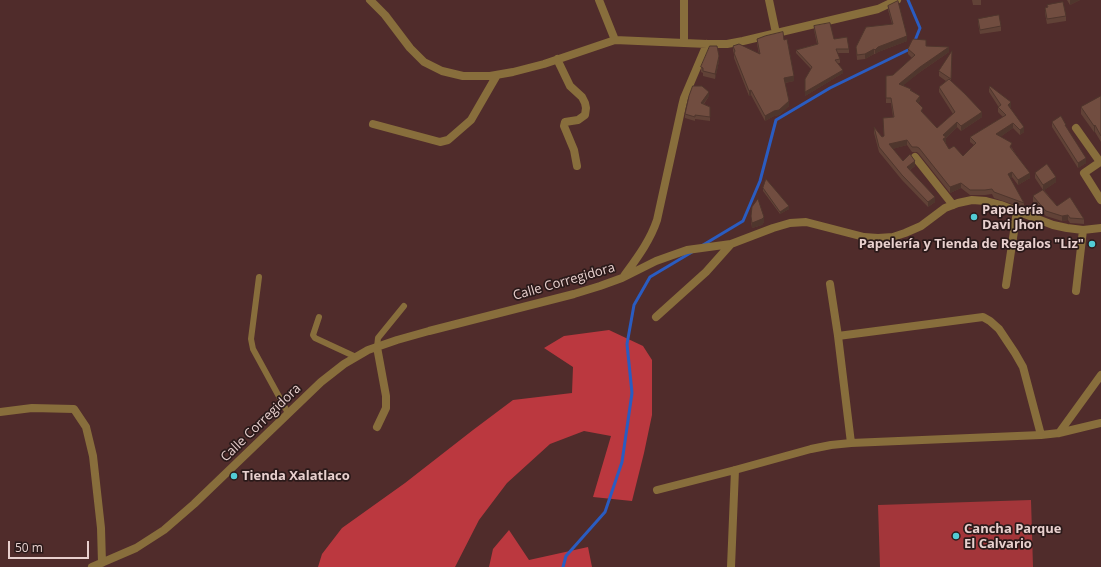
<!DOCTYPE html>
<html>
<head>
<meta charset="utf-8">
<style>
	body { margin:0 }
	#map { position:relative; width:1101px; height:567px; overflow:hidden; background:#502c2b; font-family:"Open Sans",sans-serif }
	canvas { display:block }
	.scale { position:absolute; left:8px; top:541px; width:81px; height:18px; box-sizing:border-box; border:2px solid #e8d0ce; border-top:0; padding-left:5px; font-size:12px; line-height:14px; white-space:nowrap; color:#e8d0ce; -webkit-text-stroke:3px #2b1a1a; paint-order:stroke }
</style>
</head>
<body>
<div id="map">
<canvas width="1101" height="567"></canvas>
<div class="scale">50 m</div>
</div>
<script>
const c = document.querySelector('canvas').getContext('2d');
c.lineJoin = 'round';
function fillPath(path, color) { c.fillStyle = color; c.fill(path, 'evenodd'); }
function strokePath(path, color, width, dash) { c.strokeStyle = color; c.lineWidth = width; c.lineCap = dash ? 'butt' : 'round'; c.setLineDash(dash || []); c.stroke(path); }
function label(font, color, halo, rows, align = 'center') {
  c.font = font + ' "Open Sans",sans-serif'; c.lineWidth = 3.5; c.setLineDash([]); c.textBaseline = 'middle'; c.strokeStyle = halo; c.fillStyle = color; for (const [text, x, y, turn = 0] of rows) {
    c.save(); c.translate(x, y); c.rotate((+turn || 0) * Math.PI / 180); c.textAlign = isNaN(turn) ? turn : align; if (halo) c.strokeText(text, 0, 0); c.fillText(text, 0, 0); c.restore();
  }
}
const green = new Path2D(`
	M1031,500L1033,567H880L878,505Z`);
const forest = new Path2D(`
	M609,330L643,346L652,360V415L644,453L632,501L593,497L611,436L584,431L550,444L507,483L479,520L455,567H318L322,554L342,528L405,483L473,430L513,400L572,393L573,367L544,348L564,336Z
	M509,530L529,560L588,547L592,567H489L493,549Z`);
const stream = new Path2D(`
	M908,0L920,28L914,43
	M703,245L743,221L760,181L776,120L830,88L910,49
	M563,567L566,556L605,512L622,462L632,393L627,344L634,305L650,277L692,252`);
const lane = new Path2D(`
	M259,277L251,339L253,349L288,413
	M319,317L313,335L315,338L356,357
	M377,347L378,338L404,306`);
const street = new Path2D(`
	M370,0L385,15L410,48L424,62L442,71L463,76H490L513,72L544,64L615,40L707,44H727L743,41L878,9L897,0
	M599,0L615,40
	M769,0L776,33
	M684,43V0
	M557,59L570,86L582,97L585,103L586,108L585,115L578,120L565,122L564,126L574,150L577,166
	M373,124L440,142L448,140L471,120L497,75
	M1076,128L1100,162L1084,173L1101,200
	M915,157L953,205
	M624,276C637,258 650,241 657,220L682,106L684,98L707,44
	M830,284L838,336L851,443
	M1006,285L1017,211
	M1076,291L1083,230
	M656,317L706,272L731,244
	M838,336L983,317L990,321L999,329L1015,353L1023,367L1041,435
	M377,347L386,396V408L377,427
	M0,412L32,408L74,409L86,427L93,456L101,528L102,563
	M1059,433L1101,375
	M657,490L735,470L811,449L831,445L851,443L1041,435L1059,433L1101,423
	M92,567L136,548L164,530L194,504L321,382L344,364L368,350L397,340L429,331L574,294L600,286L622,278L656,261L670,256L687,250L731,244L773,228L790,223L806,222L864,237L878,238L893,237L905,233L921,226L945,208L958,203L972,200L986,201L1001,205L1053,225L1067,228L1083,230L1101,228
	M731,567L735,470`);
const wall = new Path2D(`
	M972,0H981V5H973Z
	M1067,0H1080L1070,5Z
	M1047,5L1066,16V21L1047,24L1045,13V8L1047,7Z
	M888,6L907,41L878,52L875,54H874L865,59L857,60L856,47L892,24L888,10Z
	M978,19L1001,26V31L980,34L978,23Z
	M814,26L849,49V53H837L840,59V63H838L843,73L805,96L811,69L796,53V50L817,44L814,30Z
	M757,39L784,40L794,81L785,83L789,106L779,115L774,116L765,121L751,95L749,96L734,58V54L733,51V46L759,54L757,44Z
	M908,49L949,52L920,72L903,85L911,90L920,101L918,103L923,113L937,128L953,114L939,92V87L946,81L939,76V71L952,51L951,81L982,117L961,131L957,127L946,138V142L945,143L949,149L963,156L974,145L970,142V137L1003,117L998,112V106L989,92V87L1011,107L1010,108L1024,132L1020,135L1013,128L1000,137L1012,148L1030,178L1018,185L1012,177L1010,178L1024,203V208L994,198L992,194L985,195H970L961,188L950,193L919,154L917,152H912L907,145L892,149L903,161L915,166L910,170L935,202L928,207L902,180L879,152L874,133V127L882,137H884L893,117L891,103H886V76L893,75L912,58L908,54Z
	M719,61L715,79L703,76V73L701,72V67Z
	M709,96L704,104L710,107V121L695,119V121L685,118V114Z
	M1101,96V142L1095,132H1094L1081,114V107Z
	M1052,122L1066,127L1086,163L1078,168L1052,127Z
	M1035,173L1056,182L1044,190L1057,206L1084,219V224L1070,223L1068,220L1062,221L1046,216L1033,202V196L1043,190L1035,178Z
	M763,188L789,209L780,214L763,191Z
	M751,216L764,222L762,225L752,228L751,221Z`);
const shadedWall = new Path2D(`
	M1070,0H1080L1070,5Z
	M907,36V41L878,52L875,54V50L878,47Z
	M949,47V52L920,72L899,89V84L920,67Z
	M874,49V54L865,59V54Z
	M719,56V61L715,79V74Z
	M843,70V73L805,96V92Z
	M794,76V81L784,83V78Z
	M751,90V95L749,96V91Z
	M709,92V96L701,107V103Z
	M920,96V101L916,106V101Z
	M789,101V106L779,115L774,116L765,121V116Z
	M1011,102V107L1008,110V105Z
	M982,112V117L961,131V126Z
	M957,122V127L946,138V142L943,144V135Z
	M1013,123V128L996,140V134Z
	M1095,125V132H1094V126Z
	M1024,127V132L1020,135V130Z
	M907,140V145L889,150V144Z
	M1086,158V163L1078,168V163Z
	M915,161V166L907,172V167Z
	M1012,172V177L1008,180V174Z
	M1030,173V178L1018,185V180Z
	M1056,177V182L1043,191V185Z
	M961,183V188L950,193V187Z
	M935,197V202L928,207V202Z
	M789,206V209L780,214V212Z
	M1068,215V220L1062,221V216Z
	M764,217V222L762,225L752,228V223Z`);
const building = new Path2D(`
	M898,1L907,36L878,47L875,50L874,49L865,54L857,55L856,47L866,27L893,24L888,6Z
	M1063,2L1066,16L1047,19L1045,8L1048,7L1047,5Z
	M999,15L1001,26L980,30L978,19Z
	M830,23L834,39L847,37L849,49H836L840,59L835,60L843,70L805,92V79L812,67L796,50L818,44L814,26Z
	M783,32L784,40L787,39L794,76L784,78L789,101L779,110L774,111L765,116L751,90L749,91L734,53L735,51L733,46L739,44L760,54L757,39L765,36Z
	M913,39L926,40V46L949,47L920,67L899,84L911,89L910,90L920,96L916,101L923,108L921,111L937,128L955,112L939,87L949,79L965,94L982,112L961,126L957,122L943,135L946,137L943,139L949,149L954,146L963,156L976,143L970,137L1006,115L998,107L1001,105L989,87L990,86L1011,102L1008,105L1024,127L1020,130L1013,123L996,134L1012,143L1010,147L1030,173L1018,180L1012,172L1008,174L1024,203L994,192L992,189L985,190H970L961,183L950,187L919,148L917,147H912L907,140L889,144L903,161L910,154L915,161L907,167L935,197L928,202L902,175L879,147L874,127L882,137L884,136L883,118L894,117L891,98H886V76L893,75L915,55L908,49Z
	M710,46H717L719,56L715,74L703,71V68L701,67Z
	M952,51L951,79L939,71Z
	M693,86H702L709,92L701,103L710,107V117L695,115V117L685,114L689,96Z
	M1101,96V136L1095,125L1094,126L1081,107Z
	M1061,116L1066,125H1065L1086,158L1078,163L1052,122Z
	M1047,164L1056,177L1043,185L1035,173Z
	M766,179L789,206L780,212L763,188Z
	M1043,190L1057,206L1070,197L1084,219L1070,218L1068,215L1062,216L1046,211L1033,196Z
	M758,199L764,217L762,219L752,223L751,216L752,207Z`);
const markers = [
	[974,217,4,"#52ccd5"],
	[1092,244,4,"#52ccd5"],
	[234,476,4,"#52ccd5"],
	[956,536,4,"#52ccd5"]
];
const poiNames = [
	["Papelería",982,210],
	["Davi Jhon",982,225],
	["Papelería y Tienda de Regalos \"Liz\"",1084,244,"right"],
	["Tienda Xalatlaco",242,476],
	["Cancha Parque",964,529],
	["El Calvario",964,544]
];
const streetNames = [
	["Calle Corregidora",564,282,-16],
	["Calle Corregidora",261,423,-44]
];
fillPath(green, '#a3363a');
fillPath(forest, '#bb383f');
strokePath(stream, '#2a5cc1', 3);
strokePath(lane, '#886e3c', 6);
strokePath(street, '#886e3c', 8);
fillPath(wall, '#614237');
fillPath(shadedWall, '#4f362d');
fillPath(building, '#714d40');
strokePath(building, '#4f362d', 1);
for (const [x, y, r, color] of markers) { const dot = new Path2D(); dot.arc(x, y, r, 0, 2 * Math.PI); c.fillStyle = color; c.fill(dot); strokePath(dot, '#2b1a1a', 1.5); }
label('bold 13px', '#e8d0ce', '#2b1a1a', poiNames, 'left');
label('13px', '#e8d0ce', '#2b1a1a', streetNames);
</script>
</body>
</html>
